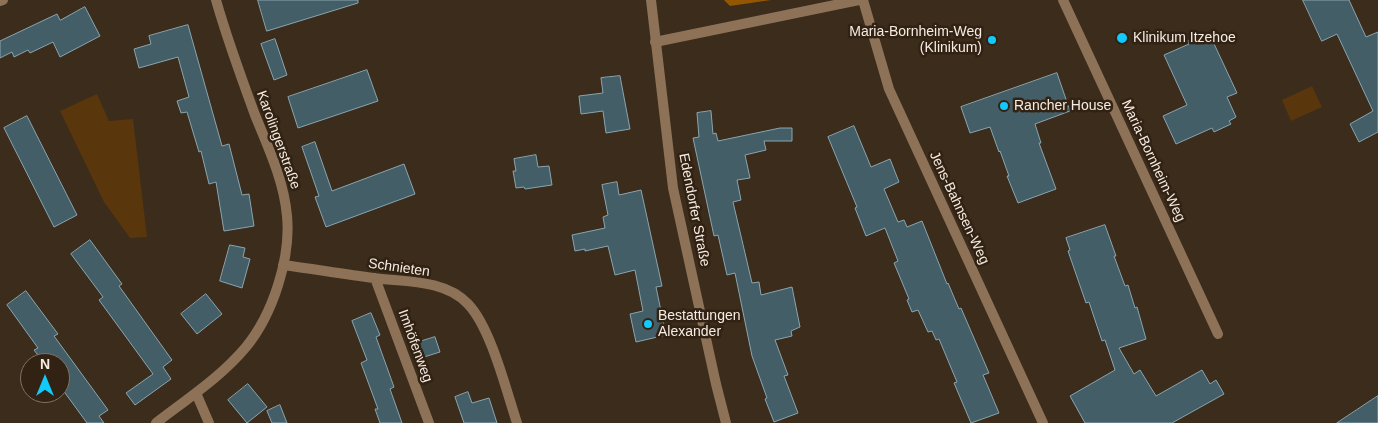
<!DOCTYPE html>
<html>
<head>
<meta charset="utf-8">
<style>
	body { margin:0 }
	#map { position:relative; width:1378px; height:423px; overflow:hidden; background:#3c2c1c; font-family:Helvetica,sans-serif }
	canvas { display:block }
	.north { position:absolute; left:20px; top:353px; width:50px; height:50px; box-sizing:border-box; background:#312213; border:1px solid #807366; border-radius:50%; rotate:0deg; font-size:14px; font-weight:700; line-height:20px; text-align:center; color:#f6ece2 }
	.north::after { content:''; display:block; margin:auto; width:18px; height:22px; background:#11cafb; clip-path:polygon(50% 0,100% 100%,50% 72%,0 100%) }
</style>
</head>
<body>
<div id="map">
<canvas width="1378" height="423"></canvas>
<div class="north">N</div>
</div>
<script>
const c = document.querySelector('canvas').getContext('2d');
c.lineJoin = 'round';
function fillPath(path, color) { c.fillStyle = color; c.fill(path, 'evenodd'); }
function strokePath(path, color, width, dash) { c.strokeStyle = color; c.lineWidth = width; c.lineCap = dash ? 'butt' : 'round'; c.setLineDash(dash || []); c.stroke(path); }
function label(font, color, halo, rows, align = 'center') {
  c.font = font + ' Helvetica,sans-serif'; c.lineWidth = 5; c.setLineDash([]); c.textBaseline = 'middle'; c.strokeStyle = halo; c.fillStyle = color; for (const [text, x, y, turn = 0] of rows) {
    c.save(); c.translate(x, y); c.rotate((+turn || 0) * Math.PI / 180); c.textAlign = isNaN(turn) ? turn : align; if (halo) c.strokeText(text, 0, 0); c.fillText(text, 0, 0); c.restore();
  }
}
const green = new Path2D(`
	M1312,86L1322,107L1291,121L1282,100Z
	M97,94L109,121L133,119L147,237L130,238L104,202L60,111Z`);
const forest = new Path2D(`
	M724,0H771L730,6Z`);
const building = new Path2D(`
	M258,0H358V3L267,31Z
	M1303,0H1349L1366,37L1378,32V132L1359,142L1350,124L1373,111L1337,34L1322,41Z
	M85,7L100,36L60,57L53,42L30,53L28,50L14,57L12,52L0,58V41L57,14L60,20Z
	M188,25L222,146L229,144L242,195L249,194L254,226L224,231L216,182L209,184L201,151L199,152L187,112L181,113L177,101L189,97L178,57L139,68L134,49L151,44L149,36Z
	M1209,33L1237,93L1227,97L1236,117L1229,121L1231,124L1214,132L1212,128L1176,144L1163,116L1187,105L1164,55L1189,44L1188,41Z
	M275,39L287,75L274,80L261,44Z
	M367,70L378,101L298,128L288,97Z
	M1057,73L1070,111L1035,124L1041,143H1039L1056,189L1018,203L1007,176H1009L1000,151L999,152L990,127L970,133L961,107Z
	M620,76L630,129L606,133L603,111L581,114L579,96L603,93L601,78Z
	M711,111L713,134L716,133L718,141L780,128H792V141H764L766,150L745,155L750,178L737,180L741,200L733,202L752,283L759,282L761,295L792,287L800,327L791,331L792,336L775,340L788,375L784,376L798,413L774,422L765,399L767,398L752,356L735,273L727,275L718,235L714,236L693,138L699,137L697,113Z
	M27,116L77,215L54,227L4,128Z
	M854,126L871,167L890,159L899,182L884,189L898,222L904,220L907,227L922,221L947,284L948,283L959,309L961,308L989,373L983,375L999,413L971,423L954,383L957,382L939,339L936,340L932,331L928,332L918,310L912,312L907,300L909,299L894,263L898,261L885,228L866,236L855,208L857,207L828,137Z
	M315,142L332,191L404,164L415,194L326,227L315,197L319,196L302,147Z
	M536,155L538,167L549,166L552,185L525,189L524,187L516,188L513,171H516L514,159Z
	M617,182L619,195L641,190L662,286L656,287L666,335L636,342L630,314L643,311L635,270L615,275L608,246L585,251V249L575,251L572,235L605,228L603,217L608,215L602,185Z
	M1105,225L1116,256H1114L1125,286L1128,285L1135,308L1137,307L1146,339L1119,348L1134,374L1140,370L1156,396L1202,370L1210,384L1216,380L1224,394L1172,423H1085L1070,396L1115,370L1105,340L1102,341L1089,302L1086,303L1068,251L1070,250L1066,238Z
	M90,240L122,284L119,286L172,360L163,367L171,379L135,405L126,393L153,374L99,300L103,297L71,254Z
	M230,245L245,248L243,257L250,259L242,288L220,281Z
	M26,291L58,334L54,336L108,410L99,416L104,423H87L60,386V363H44L34,350L38,348L7,305Z
	M206,294L222,314L197,334L181,314Z
	M371,313L380,335L376,337L394,387L390,389L402,423H380L375,409H378L361,363L367,360L352,321Z
	M435,337L440,352L424,357L419,342Z
	M248,384L267,407L247,423L228,400Z
	M468,392L472,403L489,398L497,423H464L455,397Z
	M1378,396V423H1337Z
	M280,405L287,423H272L267,411Z`);
const minor = new Path2D(`
	M863,0L889,89L1043,423
	M1063,0L1218,334
	M0,1L3,0
	M655,42L859,0
	M283,265C313,269 343,274 374,278C404,282 445,279 468,304C491,328 506,390 517,423
	M375,278L429,423
	M196,393L209,423
	M156,423C187,399 221,377 246,347C273,314 291,258 287,216C284,181 268,147 255,115C241,77 227,39 216,0`);
const tertiary = new Path2D(`
	M651,0L673,188L716,384L726,423`);
const markers = [
	[1122,38,6,"#11cafb"],
	[992,40,5,"#11cafb"],
	[1004,106,5,"#11cafb"],
	[648,324,5,"#11cafb"]
];
const poiNames = [
	["Maria-Bornheim-Weg",982,32,"right"],
	["(Klinikum)",982,48,"right"],
	["Klinikum Itzehoe",1133,38],
	["Rancher House",1014,106],
	["Bestattungen",658,316],
	["Alexander",658,332]
];
const streetNames = [
	["Karolingerstraße",278,140,70],
	["Maria-Bornheim-Weg",1153,161,65],
	["Jens-Bahnsen-Weg",959,208,65],
	["Edendorfer Straße",694,210,79],
	["Schnieten",399,268,8],
	["Imhöfenweg",415,346,70]
];
fillPath(green, '#59360b');
fillPath(forest, '#925700');
fillPath(building, '#445e67');
strokePath(building, '#89a5b0', 1);
strokePath(minor, '#8d7257', 10);
strokePath(tertiary, '#8d7257', 10);
for (const [x, y, r, color] of markers) { const dot = new Path2D(); dot.arc(x, y, r, 0, 2 * Math.PI); c.fillStyle = color; c.fill(dot); strokePath(dot, '#312213', 2); }
label('14px', '#f6ece2', '#312213', poiNames, 'left');
label('14px', '#f6ece2', '#312213', streetNames);
</script>
</body>
</html>
